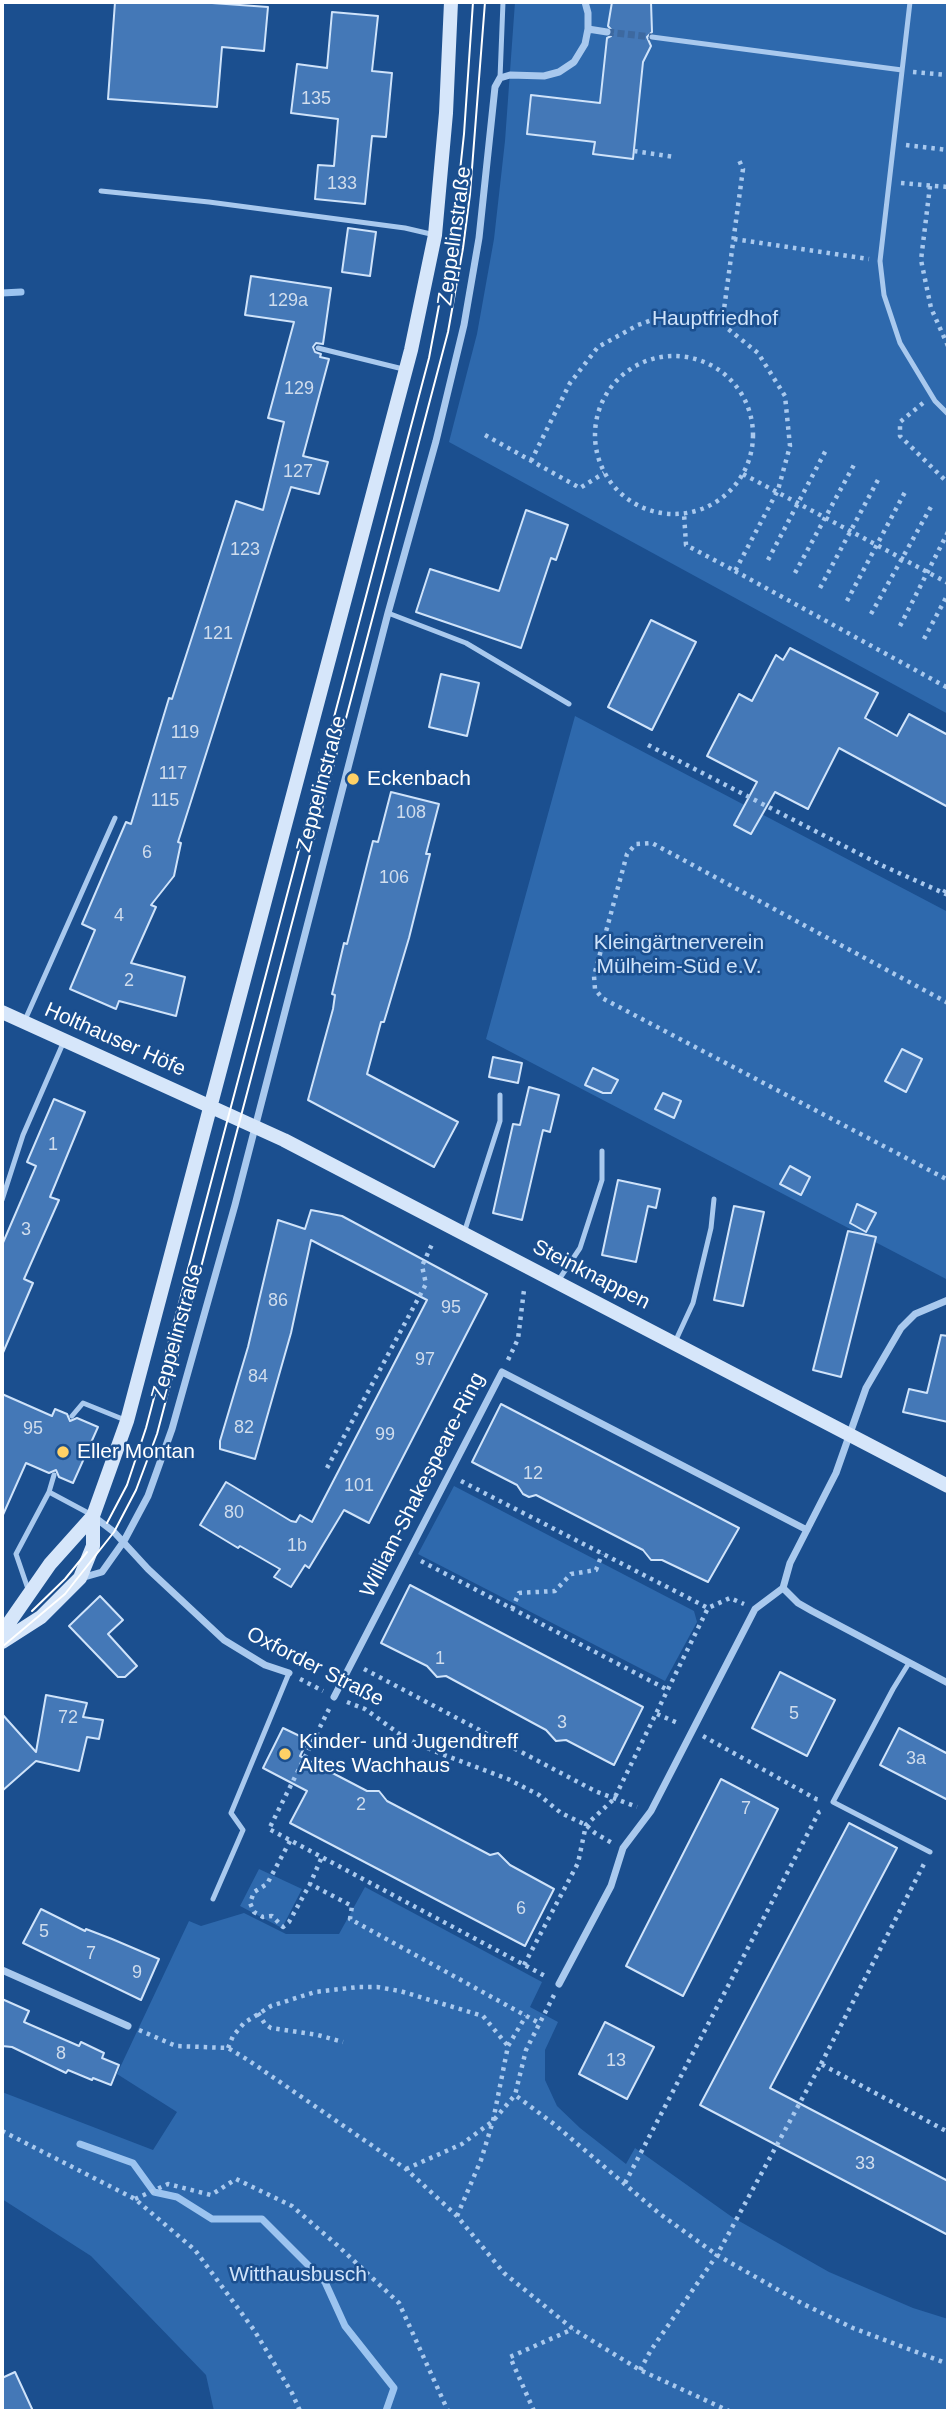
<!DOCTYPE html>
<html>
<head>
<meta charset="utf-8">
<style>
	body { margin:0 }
	#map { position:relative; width:950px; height:2413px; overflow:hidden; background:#1b4f8f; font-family:Arial,sans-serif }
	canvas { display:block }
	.frame { position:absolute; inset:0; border:4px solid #fff; pointer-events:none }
</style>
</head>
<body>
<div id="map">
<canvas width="950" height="2413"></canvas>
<div class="frame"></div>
</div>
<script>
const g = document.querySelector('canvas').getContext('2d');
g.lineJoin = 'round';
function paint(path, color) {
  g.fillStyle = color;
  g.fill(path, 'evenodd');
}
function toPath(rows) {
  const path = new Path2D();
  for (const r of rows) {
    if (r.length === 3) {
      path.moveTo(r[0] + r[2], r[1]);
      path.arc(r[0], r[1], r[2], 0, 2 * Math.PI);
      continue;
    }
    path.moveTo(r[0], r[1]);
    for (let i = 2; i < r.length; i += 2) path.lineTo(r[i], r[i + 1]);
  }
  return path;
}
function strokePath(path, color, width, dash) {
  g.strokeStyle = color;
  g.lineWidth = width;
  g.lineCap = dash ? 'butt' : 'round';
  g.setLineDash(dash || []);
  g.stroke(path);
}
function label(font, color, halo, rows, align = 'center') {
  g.font = font + ' Arial,sans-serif';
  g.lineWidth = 5;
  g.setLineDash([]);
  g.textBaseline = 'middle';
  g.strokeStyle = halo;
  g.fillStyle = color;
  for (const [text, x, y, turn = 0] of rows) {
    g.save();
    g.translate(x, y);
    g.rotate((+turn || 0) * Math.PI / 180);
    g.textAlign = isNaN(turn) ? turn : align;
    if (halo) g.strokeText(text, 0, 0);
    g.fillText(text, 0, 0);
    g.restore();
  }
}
const green = toPath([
	[515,2,948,2,948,714,449,442,477,334,494,239,505,141],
	[575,716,948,912,948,1280,486,1039],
	[454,1486,694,1611,697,1622,665,1681,418,1554],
	[259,1869,302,1889,282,1928,240,1906],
	[365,1887,542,1982,530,2007,558,2022,545,2050,545,2080,557,2106,580,2128,626,2164,635,2148,732,2217,829,2272,913,2308,948,2319,948,2411,214,2411,206,2375,91,2256,2,2199,2,2092,153,2150,177,2112,117,2074,189,1921,201,1926,244,1913,286,1934,339,1934]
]);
const stream = toPath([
	[2,293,21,292],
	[80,2144,133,2163,154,2192,177,2197,212,2219,262,2219,325,2282,345,2326,394,2388,386,2411]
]);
const building = toPath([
	[115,2,198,2,268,7,264,51,222,47,217,107,108,99,115,2],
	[612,2,651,2,652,32,647,37,651,46,643,62,633,159,593,154,595,142,527,134,531,95,600,103,607,38,611,36,613,32,608,26,612,2],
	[332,12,378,16,372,71,392,73,386,137,372,136,365,204,315,199,318,165,334,166,338,119,291,113,297,64,327,68,332,12],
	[348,228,376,232,370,276,342,272,348,228],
	[251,276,331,288,323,344,316,343,313,347,315,352,321,354,320,357,329,359,303,456,328,462,319,494,291,487,178,842,181,843,174,876,151,905,156,907,131,963,185,977,176,1016,119,1001,116,1009,70,989,95,930,82,924,126,822,131,824,169,698,172,699,236,501,263,510,284,422,268,418,294,322,245,315,251,276],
	[526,510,568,525,556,560,551,558,521,648,416,612,430,569,499,591,526,510],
	[651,620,696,642,652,730,608,707,651,620],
	[790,648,878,693,865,718,897,736,909,714,948,735,948,807,839,748,808,809,775,792,751,834,734,825,757,782,707,756,739,694,752,701,776,655,783,660,790,648],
	[441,674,479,683,467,736,429,727,441,674],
	[391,792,439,804,426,854,430,854,409,938,384,1022,381,1022,367,1074,458,1122,434,1167,308,1100,333,1009,335,995,332,994,344,943,347,944,373,841,378,842,391,792],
	[902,1049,922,1059,906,1092,885,1081,902,1049],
	[493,1057,522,1063,518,1083,489,1077,493,1057],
	[593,1068,618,1080,611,1093,603,1093,585,1085,593,1068],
	[529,1087,559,1095,550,1132,543,1130,522,1220,493,1213,513,1124,520,1125,529,1087],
	[663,1093,681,1101,674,1118,655,1109,663,1093],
	[54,1099,85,1112,50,1197,59,1200,24,1279,33,1283,2,1355,2,1245,36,1166,27,1162,54,1099],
	[790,1166,810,1177,801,1195,780,1184,790,1166],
	[618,1180,660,1189,656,1208,648,1206,636,1262,602,1255,618,1180],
	[857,1204,876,1213,866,1232,850,1223,857,1204],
	[734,1206,764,1212,743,1306,714,1300,734,1206],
	[311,1210,342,1216,487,1294,369,1523,344,1510,309,1568,305,1565,291,1587,274,1577,280,1569,240,1546,238,1548,200,1525,226,1482,291,1521,296,1522,300,1515,312,1522,427,1300,311,1240,291,1333,255,1459,220,1449,220,1441,248,1347,278,1220,305,1229,311,1210],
	[848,1231,876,1237,841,1377,813,1370,848,1231],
	[941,1335,948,1336,948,1422,903,1412,909,1389,927,1393,941,1335],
	[2,1394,52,1416,55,1409,67,1414,70,1421,77,1418,98,1427,73,1483,59,1477,56,1470,49,1473,26,1463,2,1517,2,1394],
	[501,1404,739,1528,708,1582,662,1560,651,1560,643,1550,536,1495,529,1497,523,1494,517,1485,472,1462,501,1404],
	[410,1585,643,1707,614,1765,566,1740,556,1741,546,1730,446,1676,437,1677,427,1666,381,1643,410,1585],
	[100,1596,123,1620,108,1634,137,1666,125,1677,118,1677,69,1626,100,1596],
	[780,1672,835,1700,807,1756,752,1728,780,1672],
	[46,1695,87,1703,83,1717,103,1720,99,1739,87,1737,79,1771,36,1761,2,1791,2,1714,36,1752,46,1695],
	[283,1728,308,1740,300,1756,367,1791,379,1791,387,1801,490,1855,498,1853,510,1865,554,1889,525,1946,290,1823,307,1791,263,1768,283,1728],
	[899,1728,948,1754,948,1800,880,1765,899,1728],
	[721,1779,778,1809,683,1996,626,1966,721,1779],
	[849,1823,897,1848,770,2088,948,2181,948,2235,700,2105,849,1823],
	[41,1909,85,1931,86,1929,112,1939,159,1959,141,2000,23,1943,41,1909],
	[2,1999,29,2011,24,2022,79,2046,81,2042,104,2053,102,2058,119,2065,111,2085,93,2078,92,2080,68,2070,66,2073,12,2047,2,2046,2,1999],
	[605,2022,654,2047,627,2099,579,2074,605,2022],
	[15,2372,33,2411,2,2411,2,2378,15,2372]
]);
const streetTunnel = toPath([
	[607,32,652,37]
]);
const path = toPath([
	[913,72,948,75],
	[906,145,948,150],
	[634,151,675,157],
	[901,183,948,187],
	[930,186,921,260,931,308,948,346],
	[734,239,869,259],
	[722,324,743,169,738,158],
	[674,435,79],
	[923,403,900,422,900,436,948,483],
	[485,435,580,488,604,473],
	[531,461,570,383,598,347,638,325,655,319,722,324,758,353,785,396,790,446,778,490,735,571,686,545,684,513],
	[743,474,948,583],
	[768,560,826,450],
	[735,571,948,688],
	[795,573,855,463],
	[820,588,879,478],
	[847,601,905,492],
	[871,614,932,505],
	[900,626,948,532],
	[924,639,948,594],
	[648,745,881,865,948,895],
	[944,893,948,886],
	[948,1003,652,843,636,844,627,854,594,976,595,989,602,998,948,1180],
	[508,1360,518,1339,524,1290],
	[327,1468,426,1284,422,1266,433,1242],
	[461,1481,708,1608,730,1598,744,1604],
	[421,1561,668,1690],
	[512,1609,519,1593,555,1591,571,1574,596,1570,602,1554],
	[364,1669,595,1791,637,1807],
	[300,1679,323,1691],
	[347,1702,365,1709,405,1738,434,1751,508,1779,539,1795,561,1813,586,1825,595,1833,612,1843],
	[329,1709,269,1829,547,1977],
	[657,1714,680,1724],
	[703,1736,816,1799,821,1800],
	[290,1841,267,1884,254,1892,250,1903,254,1912,263,1917,272,1916,283,1927,289,1922,310,1884],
	[321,1859,310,1884,352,1906,350,1919,539,2023],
	[524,1965,578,1863,586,1825,614,1799,708,1608],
	[554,1995,526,2050,515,2095,554,2124,660,2214,717,2255,803,2304,853,2328,948,2364],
	[258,2013,265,2024,271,2028,318,2035,343,2042],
	[139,2030,176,2046,228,2048,248,2060,406,2169,457,2216,504,2273,573,2329,640,2370,729,2411],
	[228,2048,233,2036,244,2023,271,2006,315,1992,358,1987,377,1987,400,1991,483,2016,508,2046],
	[821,2064,925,1862],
	[2,2131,135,2199,195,2250,254,2330,292,2393,300,2411],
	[406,2169,462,2144,493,2121,515,2095],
	[625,2183,819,1812,823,1810],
	[135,2199,168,2184,211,2195,236,2179,292,2206,337,2245,399,2303,448,2411],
	[457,2216,481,2160,493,2121,508,2046,526,2016],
	[640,2370,651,2350,717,2255,821,2064,948,2132],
	[534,2411,510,2357,573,2329]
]);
const lane = toPath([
	[910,2,880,261,884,295,900,343,935,401,948,414],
	[652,37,902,70],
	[500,78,503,2],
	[101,191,209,202,405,228,435,235],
	[318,348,403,369],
	[388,613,466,643,569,704],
	[25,1020,115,818],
	[2,1200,23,1135,64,1041],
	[464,1233,500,1121,500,1095],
	[558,1281,580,1248,602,1180,602,1151],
	[675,1342,693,1303,711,1228,714,1199],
	[72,1416,83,1403,125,1420],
	[54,1475,49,1492,92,1515],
	[28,1589,16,1554,49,1492],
	[909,1663,893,1689,833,1802,930,1852],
	[213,1899,243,1830,231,1813,289,1673]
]);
const street = toPath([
	[588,29,607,32],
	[93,1516,114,1532,148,1569,224,1640,265,1665,289,1673],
	[81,1578,102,1572,124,1541,148,1496,172,1429,235,1205,388,613,436,441,464,325,479,238,495,87,500,78,510,75,544,76,559,72,574,62,585,44,588,29,588,13,585,2],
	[783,1588,798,1603,812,1611,948,1683],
	[334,1697,502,1372,807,1530],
	[2,1970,128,2026],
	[559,1984,611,1886,623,1848,651,1811,755,1609,783,1588,790,1563,836,1473,866,1388,901,1328,915,1314,948,1300]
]);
const secondary = toPath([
	[2,1012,284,1140,948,1486],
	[2,1633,50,1564,93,1516],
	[2,1642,41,1617,80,1578,93,1546,93,1516,127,1421,411,350,435,235,446,113,451,2]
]);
const tram = toPath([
	[107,1523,127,1485,146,1428,429,358,454,226,464,134,473,2],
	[32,1611,65,1579,87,1552],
	[2,1647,65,1594,114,1532,136,1490,157,1434,448,332,463,248,470,194,485,2]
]);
const markers = [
	[353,779,7,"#ffd166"],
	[63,1452,7,"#ffd166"],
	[285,1754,7,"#ffd166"]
];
const numberNames = [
	["135",316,99],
	["133",342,184],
	["129a",288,301],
	["129",299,389],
	["127",298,472],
	["123",245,550],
	["121",218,634],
	["119",185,733],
	["117",173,774],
	["115",165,801],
	["108",411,813],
	["6",147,853],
	["106",394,878],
	["4",119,916],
	["2",129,981],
	["1",53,1145],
	["3",26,1230],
	["86",278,1301],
	["95",451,1308],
	["97",425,1360],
	["84",258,1377],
	["82",244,1428],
	["95",33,1429],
	["99",385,1435],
	["12",533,1474],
	["101",359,1486],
	["80",234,1513],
	["1b",297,1546],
	["1",440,1659],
	["5",794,1714],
	["72",68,1718],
	["3",562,1723],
	["3a",916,1759],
	["2",361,1805],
	["7",746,1809],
	["6",521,1909],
	["5",44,1932],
	["7",91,1954],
	["9",137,1973],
	["8",61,2054],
	["13",616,2061],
	["33",865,2164]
];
const streetNames = [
	["Zeppelinstraße",455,236,-82],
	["Zeppelinstraße",322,784,-75],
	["Holthauser Höfe",115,1040,24],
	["Steinknappen",591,1275,27],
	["Zeppelinstraße",178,1332,-74],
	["William-Shakespeare-Ring",423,1485,-63],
	["Oxforder Straße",315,1667,27]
];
const parkNames = [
	["Hauptfriedhof",715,319],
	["Kleingärtnerverein",679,943],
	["Mülheim-Süd e.V.",679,967],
	["Witthausbusch",298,2275]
];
const poiNames = [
	["Eckenbach",367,779],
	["Eller Montan",77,1452],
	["Kinder- und Jugendtreff",299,1742],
	["Altes Wachhaus",299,1766]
];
paint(green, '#2e69ad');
strokePath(stream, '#9cc4f0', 7);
paint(building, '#4478b7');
strokePath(building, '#cfe3fa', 2);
strokePath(streetTunnel, '#3d69a0', 7, [7, 3.5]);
strokePath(path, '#a9c9ee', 4.5, [3.5, 5]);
strokePath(lane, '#a9c9ee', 5);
strokePath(street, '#a9c9ee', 7);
strokePath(secondary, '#d6e6fa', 14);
strokePath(tram, '#fff', 2);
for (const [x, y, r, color] of markers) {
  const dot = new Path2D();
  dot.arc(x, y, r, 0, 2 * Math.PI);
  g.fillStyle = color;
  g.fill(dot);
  strokePath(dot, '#1b4f8f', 2.5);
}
label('18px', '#d0dded', null, numberNames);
label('21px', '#fff', '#1b4f8f', streetNames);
label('21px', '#cfe3fa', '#1b4f8f', parkNames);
label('21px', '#fff', '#1b4f8f', poiNames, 'left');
</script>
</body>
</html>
